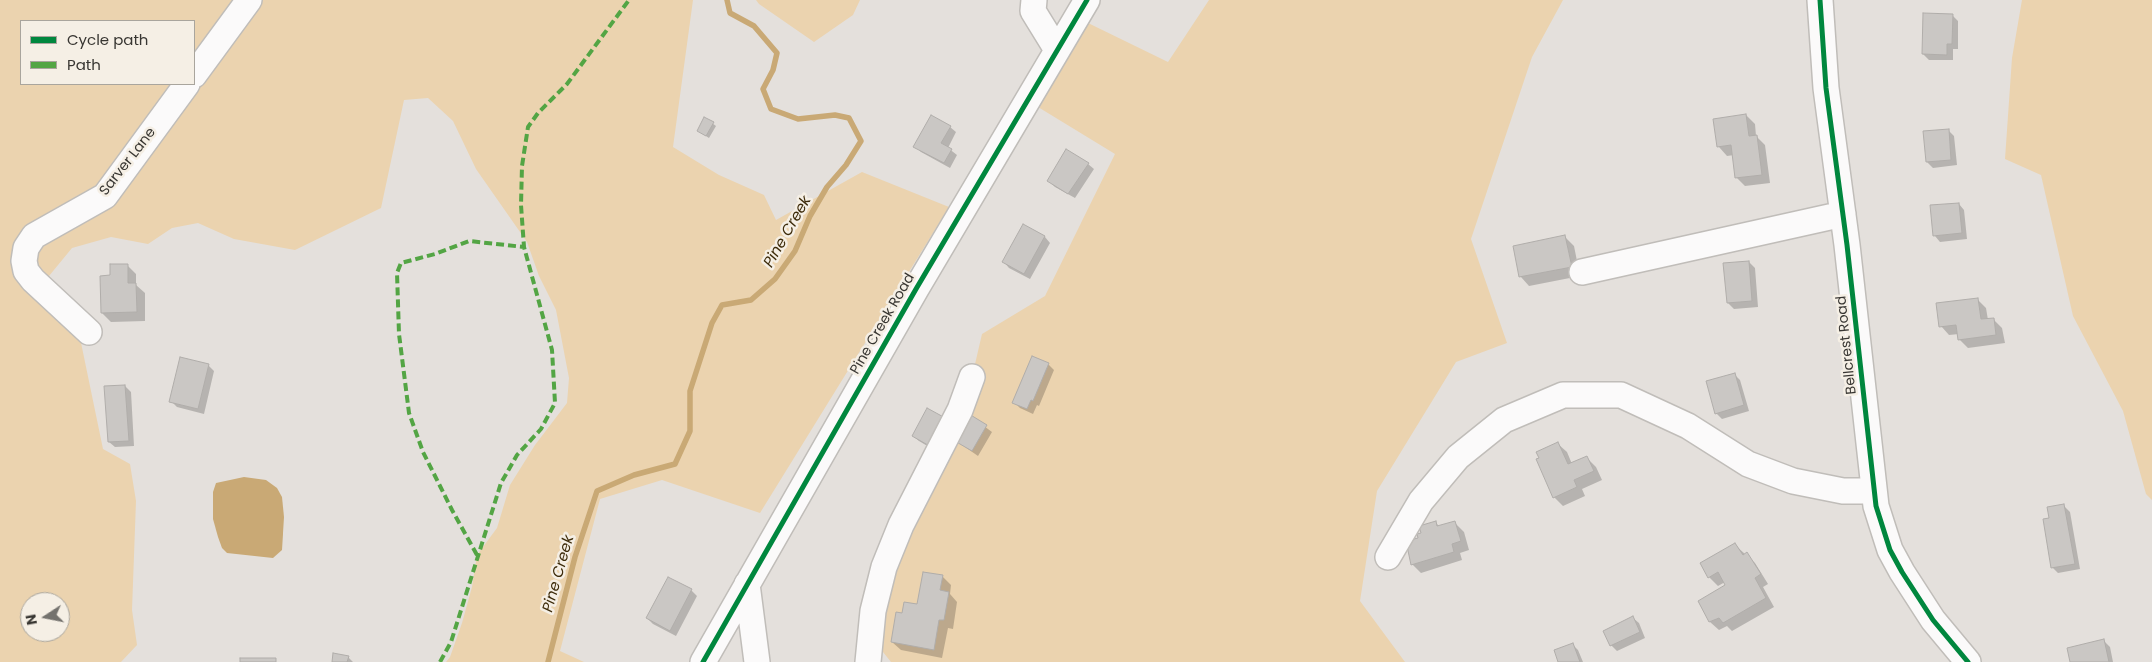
<!DOCTYPE html>
<html>
<head>
<meta charset="utf-8">
<style>
	body { margin:0 }
	#map { position:relative; width:2152px; height:662px; overflow:hidden; background:#e4e0dc; font-family:Poppins,sans-serif }
	canvas { display:block }
	.legend { position:absolute; left:20px; top:20px; width:175px; height:65px; box-sizing:border-box; background:#f5efe5; border:1px solid #a9a59d; margin:0; padding:6px 9px; list-style:none; font-size:15px; color:#383632 }
	.legend li { display:flex; align-items:center; gap:10px; height:25px }
	.legend b { width:25px; border:1px solid #a9a59d }
	.north { position:absolute; left:20px; top:592px; width:50px; height:50px; box-sizing:border-box; background:#f5efe5; border:1px solid #a9a59d; border-radius:50%; rotate:259deg; font-size:14px; font-weight:700; line-height:20px; text-align:center; color:#383632 }
	.north::after { content:''; display:block; margin:auto; width:18px; height:22px; background:#74726e; clip-path:polygon(50% 0,100% 100%,50% 72%,0 100%) }
</style>
</head>
<body>
<div id="map">
<canvas width="2152" height="662"></canvas>
<ul class="legend">
<li><b style="height:6px;background:#00873e"></b>Cycle path</li>
<li><b style="height:6px;background:#53a544"></b>Path</li>
</ul>
<div class="north">N</div>
</div>
<script>
const g = document.querySelector('canvas').getContext('2d');
g.lineJoin = 'round';
function paint(path, color) {
  g.fillStyle = color;
  g.fill(path, 'evenodd');
}
function toPath(rows) {
  const path = new Path2D();
  for (const r of rows) {
    path.moveTo(r[0], r[1]);
    for (let i = 2; i < r.length; i += 2) path.lineTo(r[i], r[i + 1]);
  }
  return path;
}
function strokePath(path, color, width, dash) {
  g.strokeStyle = color;
  g.lineWidth = width;
  g.lineCap = dash ? 'butt' : 'round';
  g.setLineDash(dash || []);
  g.stroke(path);
}
function label(font, color, halo, rows, align = 'center') {
  g.font = font + ' Poppins,sans-serif';
  g.lineWidth = 5;
  g.setLineDash([]);
  g.textBaseline = 'middle';
  g.strokeStyle = halo;
  g.fillStyle = color;
  for (const [text, x, y, turn = 0] of rows) {
    g.save();
    g.translate(x, y);
    g.rotate((+turn || 0) * Math.PI / 180);
    g.textAlign = isNaN(turn) ? turn : align;
    if (halo) g.strokeText(text, 0, 0);
    g.fillText(text, 0, 0);
    g.restore();
  }
}
const green = toPath([
	[0,0,693,0,673,147,719,175,764,195,776,220,862,172,949,207,760,513,662,480,600,499,560,651,584,662,446,662,450,657,462,623,472,587,477,555,497,528,510,485,535,445,567,403,569,378,556,310,539,276,527,242,476,169,453,121,428,98,404,100,381,208,295,250,234,239,198,223,172,228,148,244,111,237,72,248,49,276,54,305,79,333,103,449,130,464,136,501,132,610,137,645,121,662,0,662],
	[21,21,194,21,194,84,21,84],
	[30,602,60,602,60,632,30,632],
	[756,0,860,0,853,15,814,42,759,4],
	[1209,0,1563,0,1532,57,1471,239,1507,343,1456,362,1377,491,1360,601,1405,662,891,662,871,637,873,611,972,377,982,334,1045,296,1115,154,1038,107,1088,23,1168,62],
	[2022,0,2152,0,2152,500,2146,494,2123,411,2073,316,2041,175,2005,159,2012,58]
]);
const water = toPath([
	[244,477,266,480,277,488,282,497,284,517,282,550,273,558,227,553,222,548,218,537,213,519,213,492,216,483]
]);
const shadow = toPath([
	[1952,15,1958,21,1958,49,1953,49,1953,60,1929,60,1923,54],
	[1746,115,1755,124,1756,136,1765,145,1770,183,1745,186,1736,177,1734,155,1727,156,1719,147,1714,120],
	[705,118,716,126,709,138,701,133],
	[950,127,956,132,948,148,957,155,950,168,921,152,915,146],
	[1948,130,1954,136,1957,165,1933,168,1927,162],
	[1088,164,1094,169,1075,198,1055,187,1049,181],
	[1959,204,1964,210,1967,239,1940,242,1935,236],
	[1024,226,1045,237,1050,243,1030,279,1009,268,1004,262],
	[1565,237,1574,246,1580,276,1529,286,1521,277,1514,247],
	[1749,262,1755,268,1758,307,1734,309,1728,303],
	[127,265,136,274,136,285,145,293,145,321,111,322,102,313,112,277],
	[1977,299,1986,308,1988,320,1993,319,2002,328,2005,343,1968,348,1959,339,1959,334,1949,335,1941,326],
	[1033,358,1049,365,1054,370,1039,406,1037,405,1033,414,1020,408,1014,402],
	[208,365,214,371,204,414,177,407,171,401],
	[1734,374,1740,380,1749,411,1722,419,1716,413],
	[125,386,131,392,134,446,115,447,109,442],
	[928,410,939,453,919,441,913,436],
	[969,415,992,432,978,456,955,440],
	[1558,444,1567,452,1572,464,1587,458,1596,467,1602,480,1582,489,1585,496,1563,506,1554,497],
	[2064,506,2070,512,2080,569,2058,573,2052,567,2051,519],
	[1435,522,1440,527,1455,523,1464,532,1469,550,1460,553,1462,560,1421,573,1412,564,1422,534],
	[1735,545,1755,563,1768,584,1763,587,1774,607,1732,631,1727,626,1719,630,1710,622,1727,585,1725,582,1718,586,1709,577],
	[942,576,951,585,950,594,957,602,953,629,948,628,942,658,901,650,892,642,903,615,918,606],
	[691,590,697,596,676,636,653,624,647,618],
	[1633,618,1639,623,1645,638,1617,651,1611,645,1604,631],
	[2104,641,2110,647,2113,662,2072,662],
	[1572,644,1578,650,1583,662,1560,662],
	[348,657,353,662,333,662]
]);
const stream = toPath([
	[548,662,575,557,597,491,634,475,675,464,690,431,690,391,712,323,722,305,751,300,775,279,795,251,810,216,827,187,846,165,861,141,849,118,835,115,798,119,771,109,763,89,773,70,777,53,754,26,730,13,727,0]
]);
const building = toPath([
	[1923,13,1953,14,1952,44,1947,44,1947,55,1922,54,1923,13],
	[1746,114,1749,136,1757,135,1762,175,1735,178,1731,145,1717,147,1713,119,1746,114],
	[931,115,951,126,941,143,952,149,944,163,913,147,931,115],
	[704,117,714,122,706,136,697,131,704,117],
	[1949,129,1951,160,1926,162,1923,131,1949,129],
	[1066,149,1089,163,1068,194,1047,181,1066,149],
	[1959,203,1962,233,1933,236,1930,205,1959,203],
	[1023,224,1045,236,1024,274,1002,262,1023,224],
	[1565,235,1572,267,1519,277,1513,246,1565,235],
	[1749,261,1752,301,1727,303,1723,263,1749,261],
	[110,264,128,264,128,283,136,283,137,312,101,313,100,276,110,275,110,264],
	[1978,298,1981,319,1994,318,1996,335,1958,340,1956,325,1939,327,1936,303,1978,298],
	[1032,356,1049,363,1033,401,1031,400,1027,409,1012,403,1032,356],
	[180,357,209,364,198,409,169,402,180,357],
	[1735,373,1744,405,1715,414,1706,381,1735,373],
	[125,385,129,441,108,442,104,386,125,385],
	[927,408,949,420,933,448,912,436,927,408],
	[969,414,987,425,972,451,953,440,969,414],
	[1558,442,1568,464,1587,456,1594,471,1574,480,1577,487,1553,498,1536,459,1539,458,1536,452,1558,442],
	[2064,504,2075,564,2051,568,2043,519,2049,518,2047,507,2064,504],
	[1436,521,1437,526,1455,521,1461,541,1452,544,1454,552,1411,565,1406,541,1418,538,1417,534,1421,533,1419,526,1436,521],
	[1735,543,1743,555,1747,552,1761,574,1755,578,1766,598,1723,623,1719,618,1709,622,1698,601,1725,585,1718,572,1708,578,1700,563,1735,543],
	[923,572,943,575,940,590,949,592,944,620,939,620,934,650,891,642,896,612,902,613,904,602,917,604,923,572],
	[668,577,692,589,670,631,646,618,668,577],
	[1633,616,1640,632,1610,646,1603,631,1633,616],
	[2104,639,2109,662,2070,662,2067,648,2104,639],
	[1573,643,1580,662,1558,662,1554,650,1573,643],
	[333,653,349,656,347,662,332,662,333,653],
	[240,658,276,658,276,662,240,662,240,658]
]);
const minor = toPath([
	[1034,0,1033,11,1057,50],
	[1820,0,1826,88,1847,245,1876,506,1890,550,1902,572,1933,620,1968,662],
	[194,75,249,0],
	[1582,272,1843,214],
	[89,332,33,280,26,271,24,261,26,248,34,236,105,196,187,84],
	[1388,557,1421,501,1458,457,1504,420,1563,395,1621,395,1688,426,1748,464,1793,481,1843,491,1874,491],
	[747,584,757,662],
	[703,662,916,289,1087,0],
	[868,662,873,611,884,567,901,525,960,410,972,377]
]);
const quiet = toPath([
	[477,555,452,510,423,452,409,413,399,334,397,273,401,263,435,254,469,241,524,247],
	[440,662,451,642,501,483,517,455,541,429,555,403,552,350,524,247,521,205,522,166,528,127,538,113,567,84,629,0]
]);
const cycleway = toPath([
	[1820,0,1826,88,1847,245,1876,506,1890,550,1902,572,1933,620,1968,662],
	[703,662,916,289,1087,0]
]);
const streetNames = [
	["Sarver Lane",128,162,-52],
	["Pine Creek Road",883,324,-60],
	["Bellcrest Road",1847,345,-96]
];
const waterNames = [
	["Pine Creek",788,232,-60],
	["Pine Creek",559,574,-74]
];
paint(green, '#ebd3af');
paint(water, '#c9a975');
paint(shadow, '#0003');
strokePath(stream, '#c9a975', 5.5);
paint(building, '#cac7c4');
strokePath(building, '#b0adaa', 1);
strokePath(minor, '#c0bdb9', 28);
strokePath(minor, '#fbfafa', 25);
strokePath(quiet, '#53a544', 4, [8, 4]);
strokePath(cycleway, '#00873e', 5);
label('14px', '#383632', '#f5efe5', streetNames);
label('italic 15px', '#3e2c0b', '#f5efe5', waterNames);
</script>
</body>
</html>
